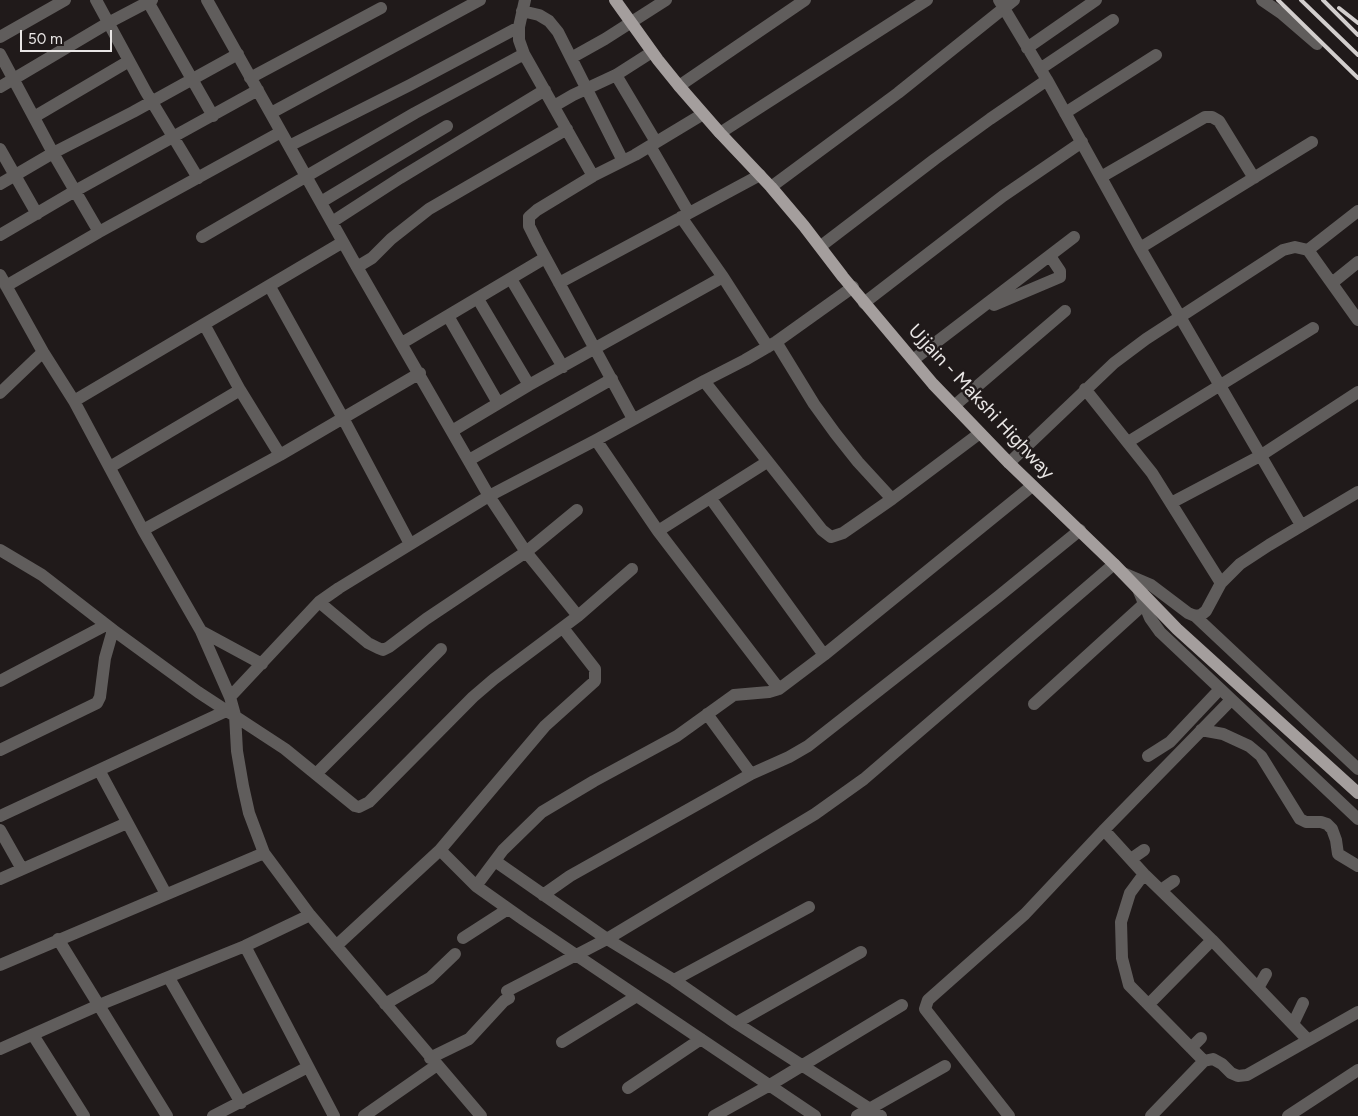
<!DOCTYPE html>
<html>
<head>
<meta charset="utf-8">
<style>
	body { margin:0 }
	#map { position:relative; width:1358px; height:1116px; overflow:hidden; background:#201a1a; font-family:Figtree,sans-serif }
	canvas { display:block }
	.scale { position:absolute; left:20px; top:30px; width:92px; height:22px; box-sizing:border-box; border:2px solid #e9e6e5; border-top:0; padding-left:6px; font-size:15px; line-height:18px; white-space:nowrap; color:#e9e6e5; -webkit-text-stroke:4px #201a1a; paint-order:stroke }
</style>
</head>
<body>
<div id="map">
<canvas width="1358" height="1116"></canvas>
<div class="scale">50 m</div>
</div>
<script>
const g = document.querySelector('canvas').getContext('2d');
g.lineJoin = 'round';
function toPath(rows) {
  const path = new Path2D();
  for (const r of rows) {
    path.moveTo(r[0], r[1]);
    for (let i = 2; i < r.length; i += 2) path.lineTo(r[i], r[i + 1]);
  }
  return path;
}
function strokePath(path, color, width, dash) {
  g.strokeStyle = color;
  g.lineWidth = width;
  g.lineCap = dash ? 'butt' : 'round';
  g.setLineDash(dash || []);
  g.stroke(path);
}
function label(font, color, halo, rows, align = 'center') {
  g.font = font + ' Figtree,sans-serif';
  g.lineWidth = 5;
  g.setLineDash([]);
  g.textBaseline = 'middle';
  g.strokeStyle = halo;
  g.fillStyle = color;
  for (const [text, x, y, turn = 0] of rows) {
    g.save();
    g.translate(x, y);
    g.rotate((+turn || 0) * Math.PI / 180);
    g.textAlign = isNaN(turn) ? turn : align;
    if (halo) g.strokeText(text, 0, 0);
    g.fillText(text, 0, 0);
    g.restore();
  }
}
const minor = toPath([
	[96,0,146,92,198,178],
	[147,0,213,116],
	[207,0,357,267,489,496,526,552,578,616],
	[525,0,519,27,519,40,524,54,593,176],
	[999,0,1047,80,1140,248,1301,525],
	[1262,0,1281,13,1317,44],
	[522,11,539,15,549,21,558,32,623,161],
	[0,37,65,0],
	[1027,48,1096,0],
	[0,54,53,153,99,232],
	[571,58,605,39,666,0],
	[1040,69,1113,20],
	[616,75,656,142],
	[250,78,381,8],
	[679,86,805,0],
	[0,87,108,23,152,0],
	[554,106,573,95,616,75,652,52],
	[271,113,480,0],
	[1065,113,1156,55],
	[34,117,129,61],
	[720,133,927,0],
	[289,146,410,85,519,27],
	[650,146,689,213],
	[0,149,37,214],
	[1101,177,1205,117,1212,117,1219,121,1254,178],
	[0,184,53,153,133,112,238,54],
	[771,187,898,93,1014,0],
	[321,202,447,126],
	[681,217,723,277,768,347],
	[332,222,400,178,545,90],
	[0,235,75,191,258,90],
	[202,237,415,113,524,54],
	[821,246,935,159,990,119,1047,80],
	[1140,248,1312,142],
	[1308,250,1358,211],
	[357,267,372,258,391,239,429,209,567,129],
	[0,275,43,352,74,401,143,530,201,631,230,697,235,715,237,751,243,786,249,813,264,853,310,915,481,1116],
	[511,279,563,367],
	[559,283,760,175],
	[1332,283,1358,262],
	[6,286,99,232,281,132],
	[270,287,343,418,410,544],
	[478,299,529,385],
	[864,303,1003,196,1082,142],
	[994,305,1060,277,1060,271,1050,256],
	[448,316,498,403],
	[204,324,240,390,280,455],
	[776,342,814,404,835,433,858,462,892,499],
	[402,343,545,258],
	[913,360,1074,237],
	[704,381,822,530,831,537,843,533,892,499,980,433],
	[1085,389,1152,473,1221,583],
	[0,393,43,352],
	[74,401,343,242],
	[954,406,1065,311],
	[633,419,538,244,529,226,529,217,537,210,593,176,635,155,703,114],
	[452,431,529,385,723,277],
	[596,440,658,531,779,689],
	[1128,442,1313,328],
	[469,460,612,379],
	[1009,463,1114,363,1146,339,1283,250,1295,247,1308,250,1358,320],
	[110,467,240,390],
	[711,499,824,655],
	[1171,503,1260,456,1358,392],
	[143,530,280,455,420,373],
	[658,531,767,462],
	[0,550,42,575,113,630,198,692,285,749,355,806,359,807,369,802,473,697,494,679,578,616,632,569],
	[1123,573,1151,585,1188,613,1195,616,1201,615,1206,611,1221,583,1240,564,1269,545,1358,492],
	[1138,589,1150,618,1160,632,1358,819],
	[319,602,368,643,378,648,383,650,389,647,426,619,526,552,577,510],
	[1195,616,1358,769],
	[201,631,262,664],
	[0,681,106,625],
	[230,697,319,602,339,588,489,496,596,440,704,381,745,360,776,342,853,287],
	[1034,704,1144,604],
	[707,714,751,774],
	[1201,730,1223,734,1249,746,1261,756,1300,819,1306,822,1321,822,1327,824,1332,829,1336,840,1338,854,1358,866],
	[0,750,97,703,100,697,105,658,113,630],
	[1148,756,1170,742,1220,689],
	[99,770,166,894],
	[317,773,441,649],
	[0,816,226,711],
	[0,830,22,869],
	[1104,830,1144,874,1212,940,1308,1040],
	[440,850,476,886,524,920,815,1116],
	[1131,859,1144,850],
	[495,861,607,939,674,980,736,1023,881,1116],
	[1144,874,1130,893,1121,922,1122,958,1129,985,1204,1061],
	[0,879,127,823],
	[476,886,503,850,542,812,594,781,677,736,734,695,769,692,779,689,824,655,1032,486],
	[1161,890,1174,881],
	[543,895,570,876,723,790,751,774,789,757,808,746,999,596,1080,530],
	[463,938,508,909],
	[58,939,167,1116],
	[245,946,334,1116],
	[336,946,440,850,545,726,595,681,595,669,563,628],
	[0,965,264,853],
	[169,978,241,1103],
	[674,980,809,907],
	[1258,988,1266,974],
	[507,991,607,939,815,814,864,779,1114,564],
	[385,1004,430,978,455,954],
	[1149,1004,1212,940],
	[736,1023,861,952],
	[1293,1024,1303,1003],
	[33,1035,84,1116],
	[562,1042,637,996],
	[1191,1048,1201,1038],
	[0,1049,99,1005,245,946,310,915],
	[430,1058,469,1039,504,1001,509,998],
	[628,1088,701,1039],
	[213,1116,308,1067],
	[364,1116,437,1065],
	[714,1116,770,1085,902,1005],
	[857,1116,945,1066],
	[1009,1116,925,1009,928,1000,1025,914,1104,830,1231,700],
	[1151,1116,1204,1061,1213,1059,1222,1064,1231,1073,1238,1076,1247,1075,1358,1012],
	[1288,1116,1358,1070]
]);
const major = toPath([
	[615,0,658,60,679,86,720,133,771,187,804,226,843,277,933,384,1009,463,1114,564,1177,629,1358,793]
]);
const rail = toPath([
	[1278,0,1358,78],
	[1301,0,1358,55],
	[1323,0,1358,35],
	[1339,8,1358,23]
]);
const streetNames = [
	["Ujjain - Makshi Highway",981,402,47]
];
strokePath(minor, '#605d5c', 12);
strokePath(major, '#a49e9d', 12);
strokePath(rail, '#d2cecd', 4);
label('19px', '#e9e6e5', '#201a1a', streetNames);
</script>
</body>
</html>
